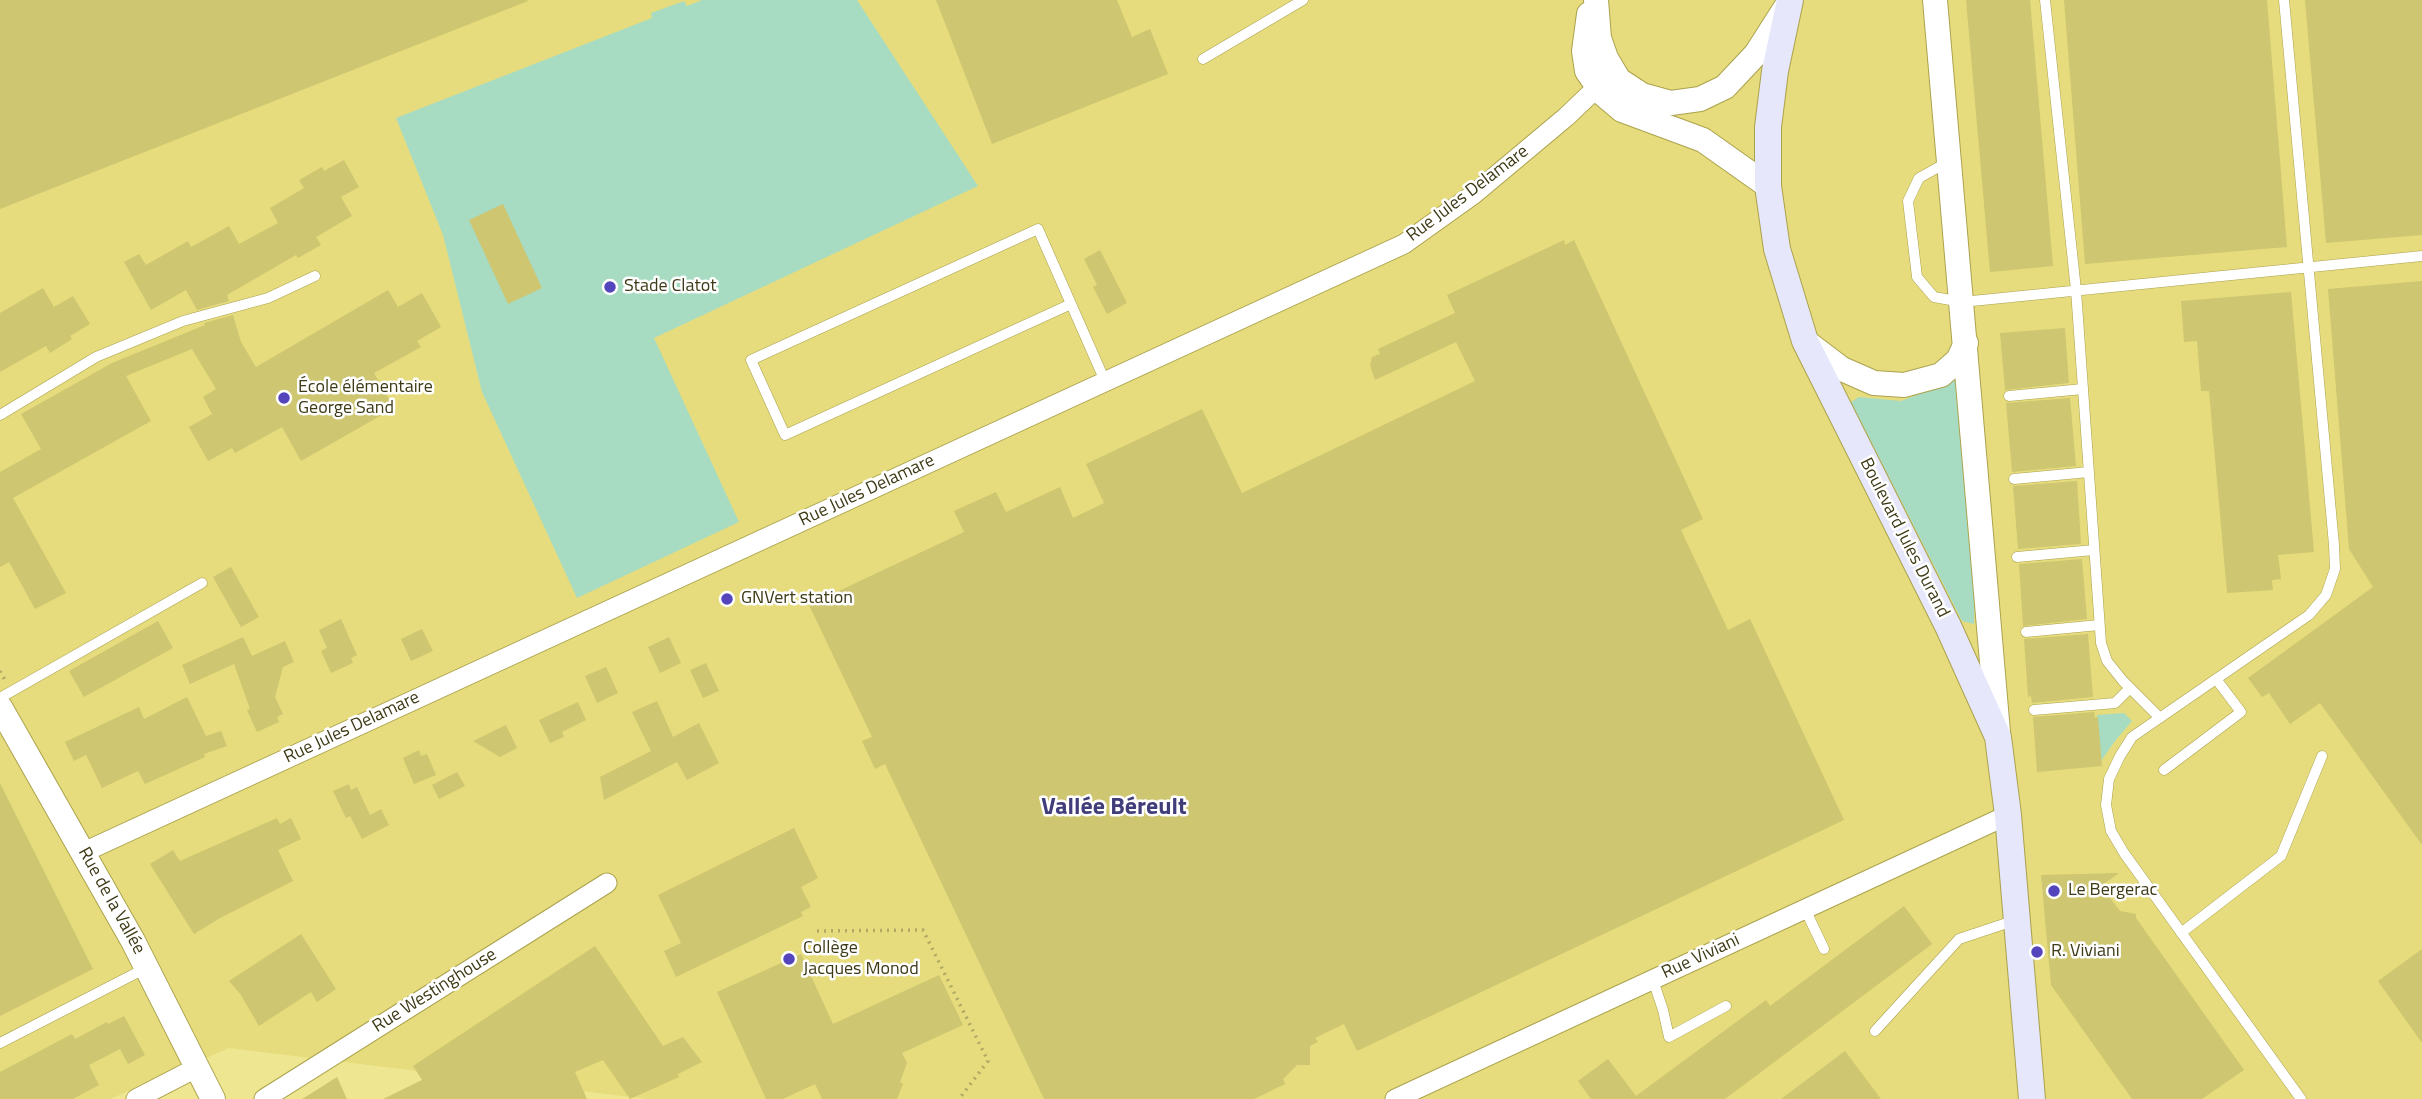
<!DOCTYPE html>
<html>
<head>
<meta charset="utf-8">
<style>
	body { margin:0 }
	canvas { display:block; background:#eee690 }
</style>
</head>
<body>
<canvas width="2422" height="1099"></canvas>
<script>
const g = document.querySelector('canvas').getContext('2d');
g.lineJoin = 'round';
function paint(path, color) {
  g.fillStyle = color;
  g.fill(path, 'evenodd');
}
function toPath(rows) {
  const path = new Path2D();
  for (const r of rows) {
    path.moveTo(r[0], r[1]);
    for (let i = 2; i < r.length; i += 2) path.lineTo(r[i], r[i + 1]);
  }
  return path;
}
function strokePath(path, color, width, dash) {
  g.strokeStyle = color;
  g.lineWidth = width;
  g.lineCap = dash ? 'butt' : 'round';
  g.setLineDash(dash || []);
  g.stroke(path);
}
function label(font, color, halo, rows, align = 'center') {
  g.font = font + ' "Titillium Web",sans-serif';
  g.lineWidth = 5;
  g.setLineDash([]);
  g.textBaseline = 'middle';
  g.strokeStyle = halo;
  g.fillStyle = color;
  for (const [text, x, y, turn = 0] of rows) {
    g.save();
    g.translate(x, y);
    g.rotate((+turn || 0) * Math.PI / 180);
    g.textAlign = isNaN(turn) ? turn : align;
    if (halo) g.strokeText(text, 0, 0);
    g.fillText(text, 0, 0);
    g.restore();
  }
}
const built = toPath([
	[0,0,2422,0,2422,1099,647,1099,229,1048,110,1099,0,1099]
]);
const green = toPath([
	[702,0,857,0,978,186,654,338,739,522,577,598,482,392,443,235,396,118,652,18,651,13,684,1,687,6],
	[1964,358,1977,527,1974,624,1962,621,1851,402,1859,397,1901,401,1948,383],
	[2124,713,2132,721,2115,741,2101,761,2097,715]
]);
const building = toPath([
	[0,0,527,0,528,1,0,209],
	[936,0,1117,0,1132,37,1150,29,1168,74,992,144],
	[1966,0,2030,0,2053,266,1990,272],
	[2064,0,2267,0,2287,247,2085,264],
	[2305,0,2422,0,2422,235,2326,243],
	[344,160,359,187,341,197,352,216,316,237,321,245,298,258,296,255,227,295,229,301,197,310,186,290,151,310,124,262,139,254,146,265,188,241,191,247,229,226,239,244,278,223,270,208,304,188,299,180,322,167,324,171],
	[503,204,542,288,508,304,469,220],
	[1564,240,1565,245,1574,240,1703,519,1681,530,1728,630,1750,619,1844,820,1357,1051,1344,1024,1315,1038,1318,1042,1310,1046,1310,1065,1297,1065,1283,1079,1285,1084,1254,1099,1044,1099,885,764,875,769,862,741,872,737,809,605,964,532,954,511,996,492,1006,512,1060,487,1073,518,1104,503,1086,464,1202,409,1242,493,1475,381,1456,342,1375,380,1370,365,1372,357,1380,354,1378,349,1455,313,1447,295],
	[1100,250,1127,303,1107,314,1093,287,1097,285,1084,259],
	[2422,281,2422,845,2320,703,2290,724,2269,693,2262,697,2248,678,2373,587,2349,549,2328,289],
	[43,288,54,307,73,296,90,324,70,336,72,339,50,353,46,346,0,372,0,313],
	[388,290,398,307,422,293,441,327,417,341,421,347,374,373,394,408,301,461,282,427,235,453,232,448,208,461,189,427,212,414,203,397,216,389,192,349,126,376,151,421,13,498,66,593,35,609,9,562,0,567,0,472,41,449,21,414,112,363,205,325,204,323,233,315,241,342,256,367],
	[2291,292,2314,552,2278,555,2281,579,2272,580,2273,590,2227,593,2209,391,2201,391,2197,341,2184,342,2181,301],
	[2065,328,2069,383,2005,390,2000,333],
	[2070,398,2076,466,2012,472,2006,403],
	[2077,481,2081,544,2018,549,2013,486],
	[2082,559,2087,619,2023,626,2019,564],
	[231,567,259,617,241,627,213,577],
	[341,619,357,655,351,658,353,663,331,673,321,651,327,648,319,630],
	[158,621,173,648,84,697,69,671],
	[422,629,433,651,411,661,401,639],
	[2088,634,2093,697,2032,703,2031,696,2028,697,2024,639],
	[243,637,252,656,285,641,294,662,283,667,275,697,283,714,277,717,279,722,257,732,247,710,250,709,234,664,190,684,182,665],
	[669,637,681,663,660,673,648,647],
	[706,663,719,691,703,698,690,670],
	[606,667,618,693,597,703,585,676],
	[187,697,206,736,221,731,227,746,204,754,205,757,145,784,138,771,102,788,86,755,74,761,65,742,139,707,144,719],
	[657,701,673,737,699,723,719,763,687,780,677,762,604,800,600,777,651,751,632,712],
	[578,702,586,720,562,732,564,737,550,743,539,720],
	[2094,712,2095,718,2098,717,2102,766,2037,772,2033,717],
	[506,725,517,748,500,757,473,741],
	[419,750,421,756,427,754,436,775,414,784,403,758],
	[457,772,465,786,439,799,432,785],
	[0,783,93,969,0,1016],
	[349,784,351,790,357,787,370,815,381,809,389,825,362,839,350,816,346,818,333,791],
	[277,818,280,824,291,818,301,839,278,850,293,881,220,918,194,934,150,864,173,850,180,861],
	[794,828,818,878,801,887,811,907,801,912,803,916,676,977,664,951,681,943,658,895],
	[2119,873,2101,886,2120,911,2136,914,2136,918,2244,1070,2202,1099,2132,1099,2051,985,2041,875],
	[1904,906,1932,944,1725,1099,1591,1099,1578,1081,1608,1059,1636,1096,1766,1000,1770,1006],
	[301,934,336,989,317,1002,311,992,259,1026,241,995,229,981],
	[595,946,663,1046,683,1037,702,1062,678,1074,679,1077,630,1099,603,1060,575,1072,587,1099,383,1099,422,1080,413,1066],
	[2422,949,2422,1043,2378,981],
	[801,954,833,1024,939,975,963,1025,902,1053,907,1063,900,1082,903,1084,897,1099,822,1099,815,1084,783,1099,766,1099,717,992],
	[124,1016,145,1055,128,1064,120,1049,89,1065,99,1085,73,1099,0,1099,0,1072,72,1034,75,1039,107,1022,108,1024],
	[1845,1051,1881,1099,1781,1099],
	[337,1077,347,1099,302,1099,323,1086]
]);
const path = toPath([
	[0,671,5,680],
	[817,931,923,930,988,1061,959,1099]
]);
const service = toPath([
	[2045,0,2076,290,2101,643,2107,661,2123,681,2160,718],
	[2284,0,2334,545,2335,569,2326,595,2309,615,2132,737,2120,756,2109,779,2106,805,2111,831,2124,853,2301,1099],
	[1203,59,1303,0],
	[1946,163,1919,178,1908,201,1917,277,1934,297,1962,302,2422,256],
	[1071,304,785,435,751,360,1038,229,1105,381],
	[2009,396,2083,389],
	[0,415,96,357,183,321,268,298,315,276],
	[2014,479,2089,472],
	[2017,557,2094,550],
	[2026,632,2099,625],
	[0,698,202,583],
	[2034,710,2115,703,2130,688],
	[2164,770,2241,712,2216,679],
	[1805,909,1824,949],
	[2181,933,2281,856,2322,756],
	[1653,980,1663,1010,1669,1037,1726,1006],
	[1875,1031,1959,939,2016,920],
	[0,1043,146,968]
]);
const minor = toPath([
	[84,852,1404,244,1474,194,1566,117,1608,77],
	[136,1099,198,1067],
	[264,1099,607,883],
	[1395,1099,2008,815]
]);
const tertiary = toPath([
	[1596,0,1599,38,1606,58,1619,80,1642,95,1671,103,1700,99,1725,87,1756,54,1786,7],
	[1935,0,1998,732],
	[1589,14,1584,51,1587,71,1603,94,1622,110,1703,140,1768,186],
	[1805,341,1842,369,1874,383,1904,385,1941,375,1958,360,1966,343],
	[0,707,133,941,213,1099]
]);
const secondary = toPath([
	[1790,0,1775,71,1768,127,1768,186,1777,249,1805,341,1948,626,1998,737,2008,815,2032,1099]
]);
const markers = [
	[610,287,7,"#5545bd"],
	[284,398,7,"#5545bd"],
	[727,599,7,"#5545bd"],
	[2054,891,7,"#5545bd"],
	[2037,952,7,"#5545bd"],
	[789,959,7,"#5545bd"]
];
const streetNames = [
	["Rue Jules Delamare",1468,194,-37],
	["Rue Jules Delamare",867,491,-25],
	["Boulevard Jules Durand",1904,538,63],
	["Rue Jules Delamare",352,728,-25],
	["Rue de la Vallée",111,901,61],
	["Rue Viviani",1701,957,-25],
	["Rue Westinghouse",435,991,-32]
];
const poiNames = [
	["Stade Clatot",624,287],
	["École élémentaire",298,388],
	["George Sand",298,409],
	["GNVert station",741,599],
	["Le Bergerac",2068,891],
	["Collège",803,949],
	["Jacques Monod",803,970],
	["R. Viviani",2051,952]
];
const districtNames = [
	["Vallée Béreult",1114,808]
];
paint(built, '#e6dc7d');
paint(green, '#a7dcc2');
paint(building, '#cec670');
strokePath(service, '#aba24d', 11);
strokePath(minor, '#aba24d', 21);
strokePath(tertiary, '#aba24d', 26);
strokePath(secondary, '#aba24d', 28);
strokePath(path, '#b0a965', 3.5, [2, 5]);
strokePath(service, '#fff', 10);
strokePath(minor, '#fff', 19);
strokePath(tertiary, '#fff', 24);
strokePath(secondary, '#e6e7fa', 26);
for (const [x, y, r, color] of markers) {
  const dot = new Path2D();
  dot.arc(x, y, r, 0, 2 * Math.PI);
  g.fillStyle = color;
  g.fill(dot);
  strokePath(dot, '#fff', 2.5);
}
label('18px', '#3e3a16', '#fff', streetNames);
label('18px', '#3e3a16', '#fff', poiNames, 'left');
label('bold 24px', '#403d7a', '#fff', districtNames);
</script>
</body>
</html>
